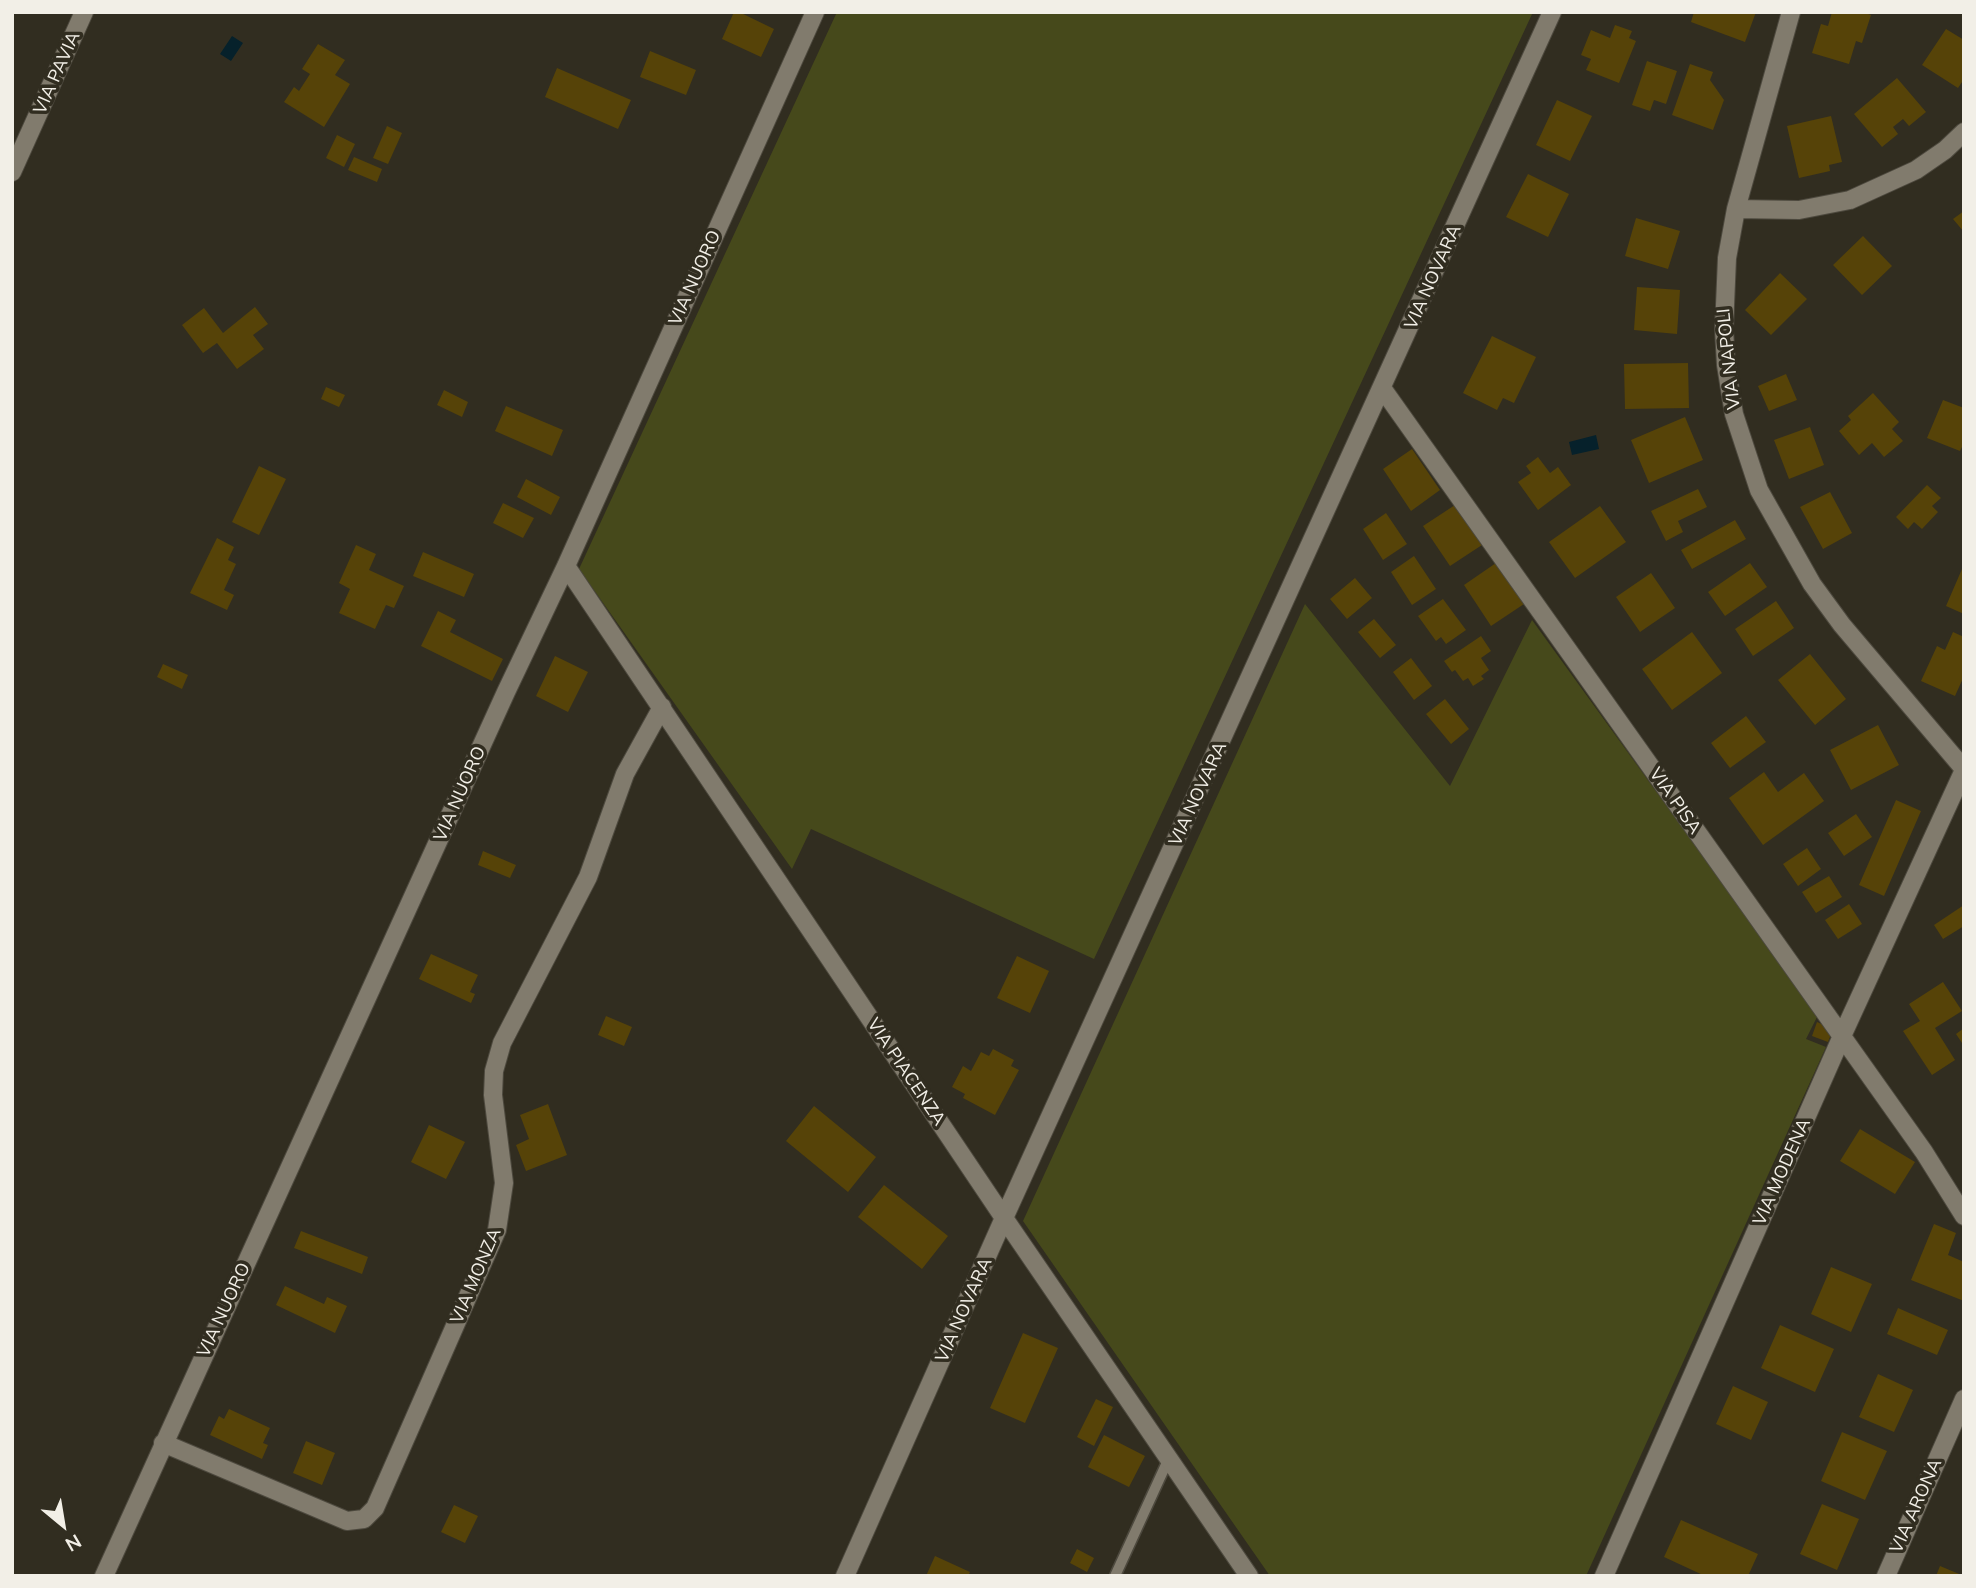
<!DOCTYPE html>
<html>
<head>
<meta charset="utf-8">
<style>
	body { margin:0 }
	#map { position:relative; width:1976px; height:1588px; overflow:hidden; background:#312d20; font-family:Mulish,sans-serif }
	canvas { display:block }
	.frame { position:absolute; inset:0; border:14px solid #f2efe7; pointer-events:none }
	.north { position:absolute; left:28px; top:1490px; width:70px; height:70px; -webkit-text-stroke:5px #312d20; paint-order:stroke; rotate:150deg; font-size:19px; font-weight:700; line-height:28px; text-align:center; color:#f2efe7 }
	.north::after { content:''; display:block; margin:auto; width:24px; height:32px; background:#f2efe7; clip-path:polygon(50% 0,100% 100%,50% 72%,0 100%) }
</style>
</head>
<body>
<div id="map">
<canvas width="1976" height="1588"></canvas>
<div class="frame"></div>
<div class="north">N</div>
</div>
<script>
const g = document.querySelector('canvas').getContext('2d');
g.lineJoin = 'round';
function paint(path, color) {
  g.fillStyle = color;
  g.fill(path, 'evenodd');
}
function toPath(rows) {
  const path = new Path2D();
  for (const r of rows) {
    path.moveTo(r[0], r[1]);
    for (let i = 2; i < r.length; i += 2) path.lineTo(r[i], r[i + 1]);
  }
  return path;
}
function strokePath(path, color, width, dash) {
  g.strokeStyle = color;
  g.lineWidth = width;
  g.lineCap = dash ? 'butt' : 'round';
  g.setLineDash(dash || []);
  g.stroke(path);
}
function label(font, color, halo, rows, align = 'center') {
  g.font = font + ' Mulish,sans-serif';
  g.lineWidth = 7;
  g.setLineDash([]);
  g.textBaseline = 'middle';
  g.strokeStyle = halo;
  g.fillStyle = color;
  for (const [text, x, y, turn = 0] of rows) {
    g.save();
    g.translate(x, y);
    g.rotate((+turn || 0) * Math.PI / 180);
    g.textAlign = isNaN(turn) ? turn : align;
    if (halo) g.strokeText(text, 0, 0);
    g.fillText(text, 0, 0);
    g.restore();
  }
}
const green = toPath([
	[837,12,1533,12,1094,959,811,829,792,869,579,569],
	[1305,604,1450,786,1532,620,1818,1015,1806,1039,1826,1047,1586,1576,1270,1576,1023,1221]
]);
const water = toPath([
	[232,36,243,43,231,61,220,54],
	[1596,435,1599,449,1572,455,1569,442]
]);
const building = toPath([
	[734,12,739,12,774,29,761,57,722,39],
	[1694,12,1756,12,1745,42,1691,22],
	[1832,12,1863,12,1871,15,1862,43,1856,41,1849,64,1812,53,1821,24,1828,26],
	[1615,25,1632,31,1629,38,1636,41,1619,83,1586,70,1591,59,1581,55,1591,30,1610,38],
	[1946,29,1964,40,1964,79,1958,88,1922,65],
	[318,44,345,60,335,75,350,84,324,127,284,102,294,87,299,91,310,74,302,69],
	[650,51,696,70,686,95,640,77],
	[1647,61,1677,71,1666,104,1654,100,1650,111,1632,105],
	[1690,64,1713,72,1710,80,1724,100,1713,130,1672,115],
	[557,68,631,100,618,129,545,97],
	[1897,78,1926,112,1909,126,1903,119,1893,127,1898,134,1882,147,1854,114],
	[1557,100,1592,116,1570,161,1536,145],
	[1831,116,1842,162,1829,165,1830,171,1799,178,1787,126],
	[387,126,402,133,388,164,373,158],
	[337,135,355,144,344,167,326,158],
	[354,157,382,169,377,182,348,170],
	[1528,174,1569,194,1548,237,1506,217],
	[1964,211,1964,232,1953,219],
	[1636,218,1680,231,1668,269,1625,256],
	[1863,236,1892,266,1862,295,1833,265],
	[1780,273,1807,299,1771,335,1745,310],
	[1637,287,1680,290,1677,334,1634,330],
	[255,307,268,324,253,335,264,349,237,369,217,343,203,353,182,325,204,308,223,333],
	[1492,336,1536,357,1514,403,1503,398,1497,410,1463,393],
	[1688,363,1689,408,1625,409,1624,364],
	[1786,374,1797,400,1769,411,1758,386],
	[326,387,345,395,339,407,321,399],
	[444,390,468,402,462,417,437,405],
	[1873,393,1899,422,1892,429,1903,441,1884,457,1872,443,1859,455,1839,431,1851,420,1848,416],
	[1943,400,1964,408,1964,443,1960,451,1927,438],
	[506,406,563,430,552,456,495,431],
	[1685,417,1703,460,1649,483,1631,440],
	[1810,427,1824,465,1789,479,1774,440],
	[1412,449,1440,490,1411,511,1383,469],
	[1538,457,1550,473,1558,467,1571,485,1538,510,1518,482,1531,473,1526,466],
	[259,466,286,479,259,535,232,522],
	[526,479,560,497,551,515,517,497],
	[1927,485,1941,498,1932,506,1938,512,1922,529,1914,522,1908,529,1896,517],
	[1698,489,1707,507,1678,521,1683,532,1666,541,1651,511],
	[1830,492,1852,533,1823,549,1800,507],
	[503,503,534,518,523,538,493,523],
	[1455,505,1482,545,1450,566,1423,526],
	[1600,506,1626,542,1575,578,1549,542],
	[1386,513,1407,544,1383,560,1363,529],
	[1735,520,1746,539,1692,569,1681,550],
	[217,538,234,547,228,560,236,564,224,590,234,595,227,610,190,593],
	[356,545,376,554,369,570,404,586,394,608,386,605,375,629,339,613,350,589,339,583],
	[423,552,474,574,464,597,413,576],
	[1414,556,1436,589,1412,605,1391,572],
	[1496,563,1524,604,1491,626,1464,585],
	[1750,563,1767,587,1725,616,1708,592],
	[1962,569,1964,570,1964,614,1946,606],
	[1651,573,1675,608,1640,632,1616,597],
	[1355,578,1372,598,1347,619,1330,599],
	[1443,599,1466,630,1446,644,1441,637,1436,641,1418,616],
	[1776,601,1794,628,1753,656,1735,629],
	[438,611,456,620,450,632,503,659,492,681,421,646],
	[1374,619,1396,645,1380,658,1358,632],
	[1692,632,1722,673,1672,710,1642,669],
	[1953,632,1964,637,1964,676,1955,696,1921,681,1937,646,1945,650],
	[1481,636,1491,651,1481,658,1489,670,1481,676,1484,679,1473,686,1468,678,1463,681,1455,670,1452,672,1444,661],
	[1810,654,1846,699,1815,725,1778,680],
	[555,656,588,672,568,712,536,696],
	[1411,658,1432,686,1414,700,1393,672],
	[163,664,188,675,182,689,157,677],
	[1445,699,1469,729,1451,744,1426,714],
	[1746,716,1766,742,1730,768,1711,743],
	[1878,725,1899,765,1851,790,1830,750],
	[1764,772,1778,792,1804,773,1824,801,1763,845,1729,798],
	[1896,800,1921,811,1884,896,1859,885],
	[1856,814,1872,837,1844,856,1828,833],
	[1807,848,1821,869,1798,886,1783,864],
	[483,851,516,865,510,878,478,865],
	[1829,876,1842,897,1816,913,1802,892],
	[1849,904,1862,924,1838,939,1825,920],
	[1964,905,1964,926,1943,939,1934,925],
	[431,954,478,975,470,992,475,994,471,1003,419,979],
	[1017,956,1049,971,1030,1013,997,998],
	[1943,982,1962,1011,1935,1028,1955,1060,1932,1075,1903,1031,1920,1021,1909,1004],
	[606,1016,632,1027,624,1046,598,1035],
	[1817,1022,1833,1029,1828,1042,1812,1036],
	[1964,1028,1964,1046,1956,1034],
	[993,1049,1014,1060,1011,1066,1019,1070,995,1115,963,1098,965,1094,952,1087,963,1066,971,1071,981,1052,989,1056],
	[548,1104,567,1155,526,1171,516,1145,529,1139,520,1115],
	[814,1106,876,1157,848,1192,786,1141],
	[429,1125,465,1142,446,1179,411,1162],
	[1860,1129,1915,1162,1895,1194,1840,1161],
	[884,1185,948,1236,922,1269,858,1217],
	[1934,1224,1956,1233,1948,1255,1964,1262,1964,1301,1911,1280],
	[301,1231,368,1257,362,1274,294,1248],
	[1831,1267,1872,1284,1851,1332,1811,1314],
	[285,1286,324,1304,327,1297,347,1306,335,1333,276,1305],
	[1898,1308,1948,1330,1937,1355,1887,1334],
	[1780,1325,1834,1349,1815,1392,1761,1368],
	[1023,1333,1058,1348,1025,1423,990,1408],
	[1878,1374,1913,1390,1894,1432,1859,1417],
	[1733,1386,1768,1402,1751,1440,1716,1424],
	[1096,1399,1113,1407,1094,1446,1077,1437],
	[229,1409,270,1428,263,1443,268,1445,262,1459,210,1435,219,1416,224,1419],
	[1842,1432,1887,1451,1865,1500,1821,1481],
	[1104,1435,1145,1456,1129,1487,1088,1467],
	[306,1441,335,1453,322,1485,293,1473],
	[1822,1504,1859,1519,1837,1570,1800,1554],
	[454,1505,478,1516,465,1543,441,1532],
	[1681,1520,1758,1554,1748,1576,1705,1576,1664,1557],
	[1077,1549,1094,1558,1087,1572,1070,1563],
	[935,1556,970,1572,968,1576,926,1576],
	[1940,1566,1964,1576,1936,1576]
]);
const lane = toPath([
	[1115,1576,1169,1458]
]);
const street = toPath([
	[1791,12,1736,209,1727,258,1724,329,1726,365,1734,414,1759,490,1812,584,1842,625,1964,769],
	[12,172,84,12],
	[1736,209,1799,210,1850,200,1916,170,1945,150,1964,132],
	[1382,388,1924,1152,1964,1216],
	[566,566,1004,1218,1249,1576],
	[163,1443,347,1521,364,1519,375,1508,497,1230,504,1183,493,1095,494,1071,502,1043,588,877,625,774,662,707],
	[104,1576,506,692,566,566,815,12],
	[845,1576,1004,1218,1552,12],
	[1604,1576,1842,1036,1964,770],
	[1886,1576,1964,1399]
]);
const streetNames = [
	["VIA PAVIA",57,73,-66],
	["VIA NOVARA",1433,277,-66],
	["VIA NUORO",695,278,-66],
	["VIA NAPOLI",1729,359,-96],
	["VIA NUORO",460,794,-66],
	["VIA NOVARA",1198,794,-65],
	["VIA PISA",1675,801,55],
	["VIA PIACENZA",906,1072,56],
	["VIA MODENA",1782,1172,-66],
	["VIA MONZA",476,1276,-67],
	["VIA NUORO",224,1310,-65],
	["VIA NOVARA",964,1310,-66],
	["VIA ARONA",1916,1506,-66]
];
paint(green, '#46491b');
paint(water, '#06212b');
paint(building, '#564308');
strokePath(lane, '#4d493e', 13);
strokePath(street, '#4d493e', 20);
strokePath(lane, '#817b6d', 10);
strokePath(street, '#817b6d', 18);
label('18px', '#f2efe7', '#312d20', streetNames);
</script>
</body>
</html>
